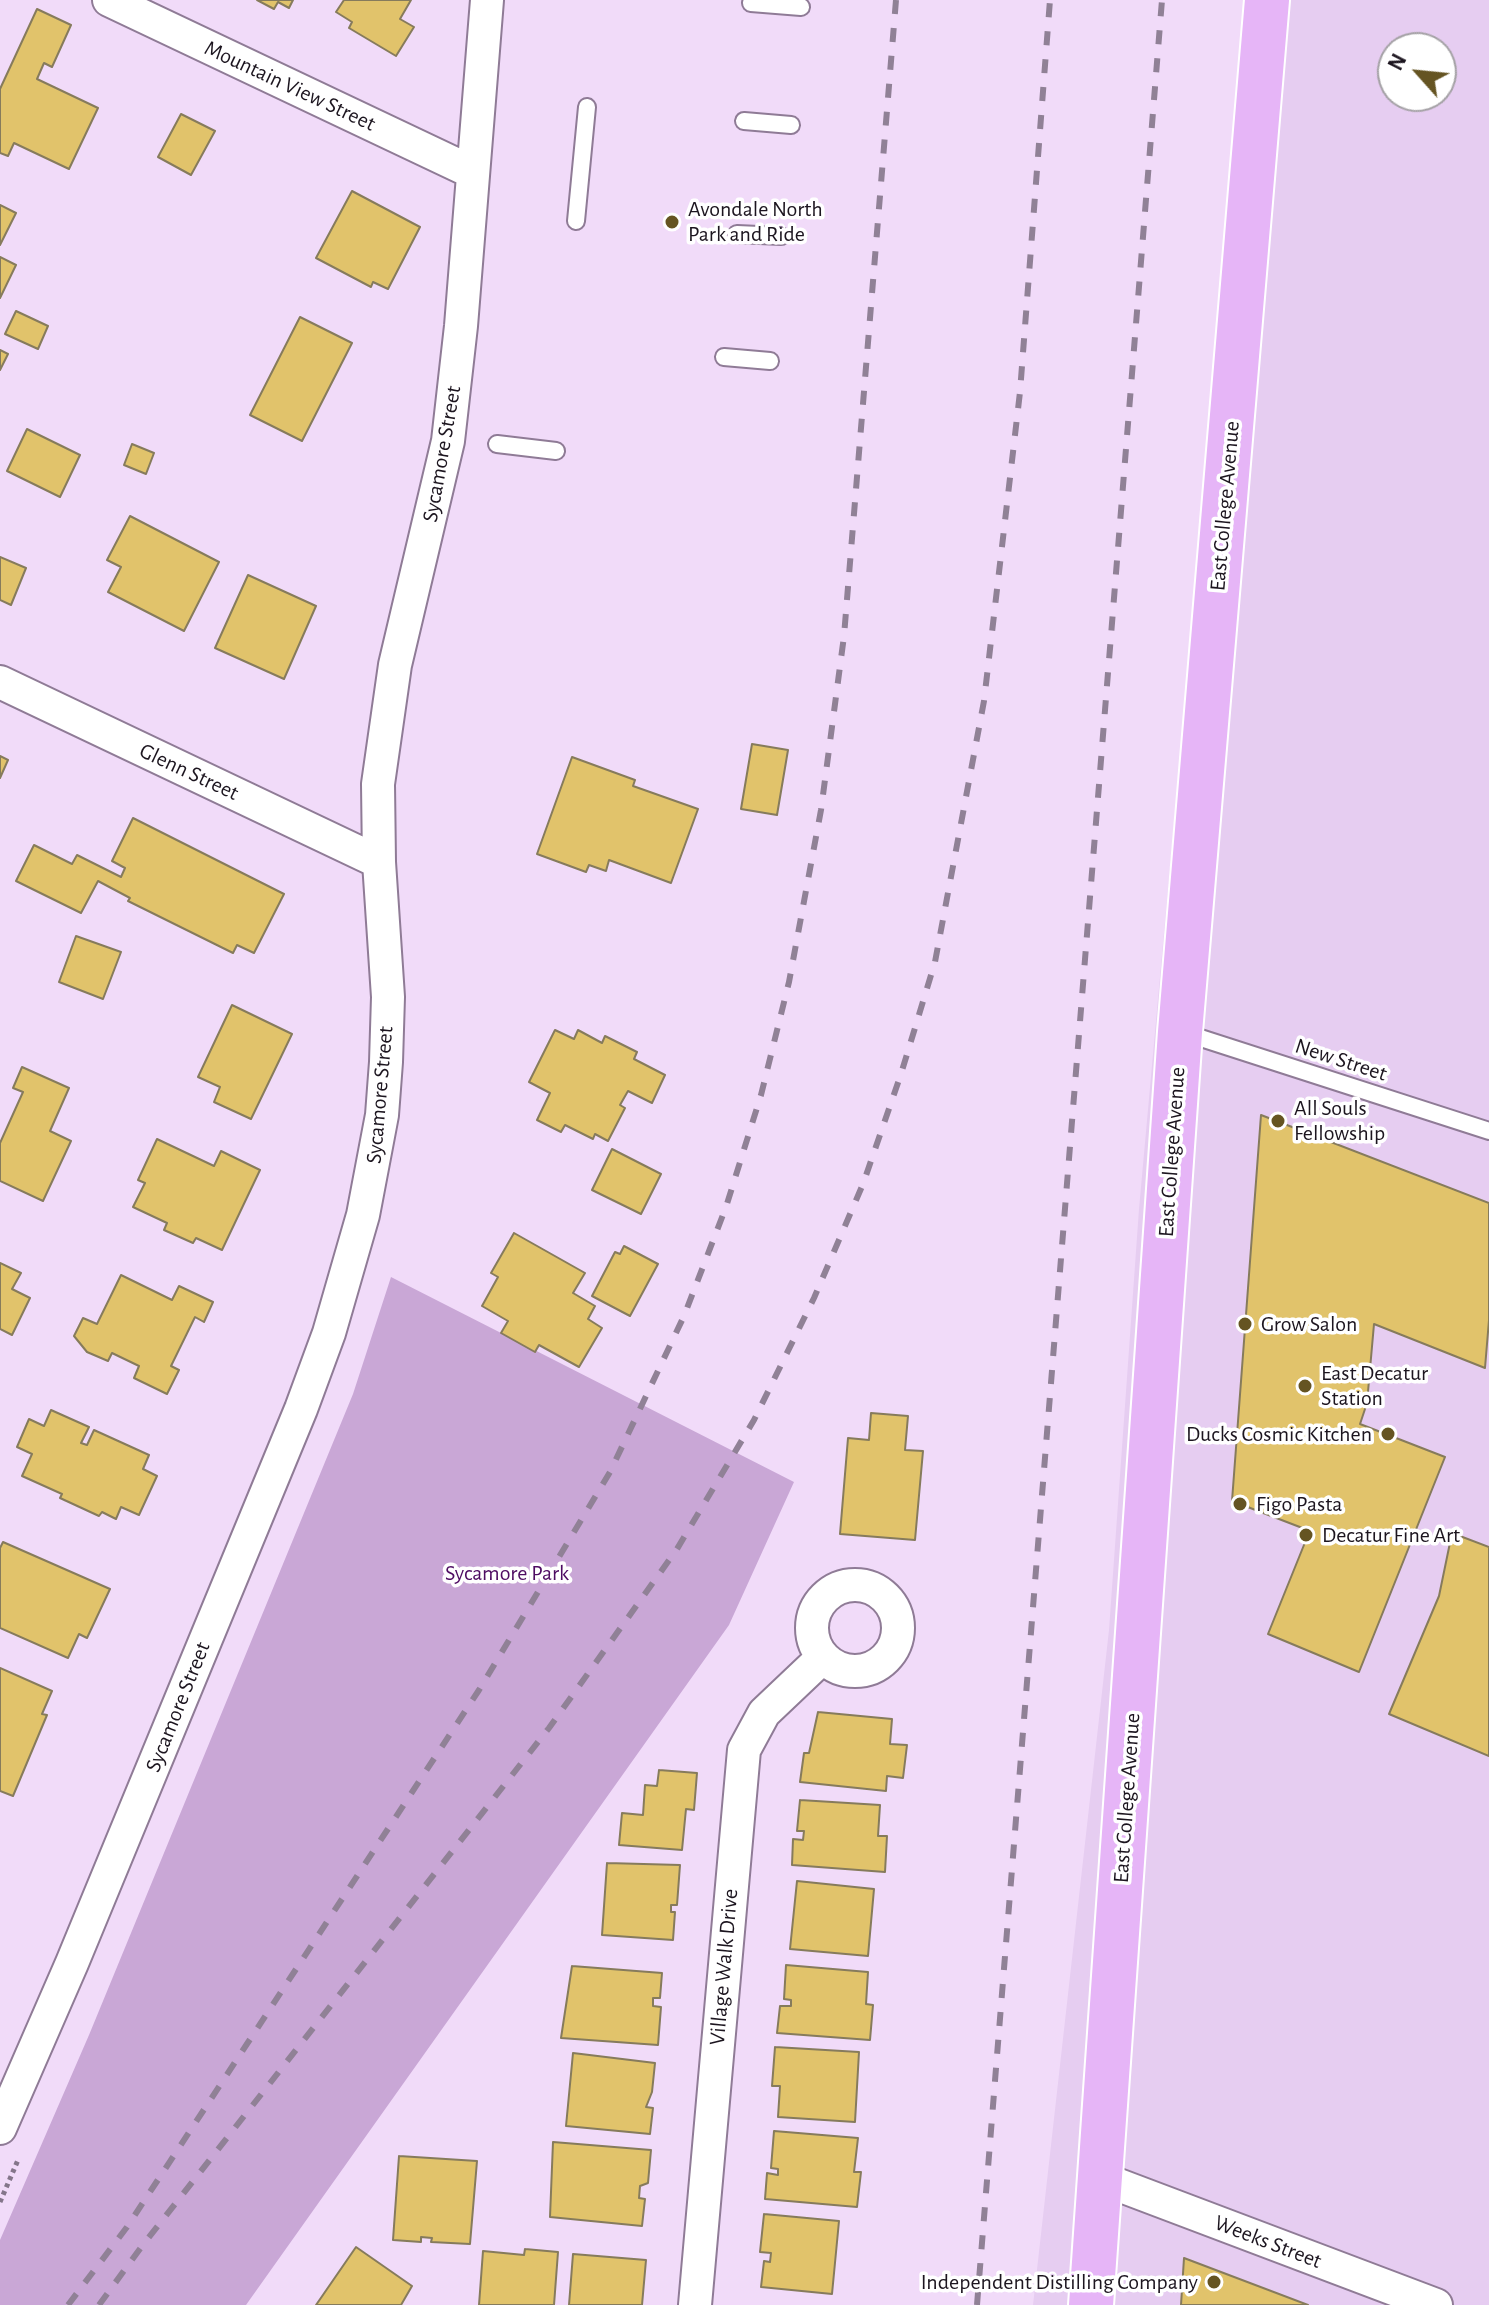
<!DOCTYPE html>
<html>
<head>
<meta charset="utf-8">
<style>
	body { margin:0 }
	#map { position:relative; width:1489px; height:2305px; overflow:hidden; background:#f1dbf9; font-family:"Alegreya Sans",sans-serif }
	canvas { display:block }
	.north { position:absolute; left:1377px; top:32px; width:80px; height:80px; box-sizing:border-box; background:#fff; border:2px solid #a4a1a5; border-radius:50%; rotate:297deg; font-size:22px; font-weight:700; line-height:32px; text-align:center; color:#1c151f }
	.north::after { content:''; display:block; margin:auto; width:28px; height:36px; background:#655422; clip-path:polygon(50% 0,100% 100%,50% 72%,0 100%) }
</style>
</head>
<body>
<div id="map">
<canvas width="1489" height="2305"></canvas>
<div class="north">N</div>
</div>
<script>
const g = document.querySelector('canvas').getContext('2d');
g.lineJoin = 'round';
function paint(path, color) {
  g.fillStyle = color;
  g.fill(path, 'evenodd');
}
function toPath(rows) {
  const path = new Path2D();
  for (const r of rows) {
    if (r.length === 3) {
      path.moveTo(r[0] + r[2], r[1]);
      path.arc(r[0], r[1], r[2], 0, 2 * Math.PI);
      continue;
    }
    path.moveTo(r[0], r[1]);
    for (let i = 2; i < r.length; i += 2) path.lineTo(r[i], r[i + 1]);
  }
  return path;
}
function strokePath(path, color, width, dash) {
  g.strokeStyle = color;
  g.lineWidth = width;
  g.lineCap = dash ? 'butt' : 'round';
  g.setLineDash(dash || []);
  g.stroke(path);
}
function label(font, color, halo, rows, align = 'center') {
  g.font = font + ' "Alegreya Sans",sans-serif';
  g.lineWidth = 7;
  g.setLineDash([]);
  g.textBaseline = 'middle';
  g.strokeStyle = halo;
  g.fillStyle = color;
  for (const [text, x, y, turn = 0] of rows) {
    g.save();
    g.translate(x, y);
    g.rotate((+turn || 0) * Math.PI / 180);
    g.textAlign = isNaN(turn) ? turn : align;
    if (halo) g.strokeText(text, 0, 0);
    g.fillText(text, 0, 0);
    g.restore();
  }
}
const built = toPath([
	[1244,0,1489,0,1489,2305,1033,2305,1109,1630,1139,1209,1192,623],
	[1393,48,1441,48,1441,96,1393,96]
]);
const green = toPath([
	[391,1277,794,1482,729,1625,246,2305,0,2305,0,2240,89,2035,353,1394]
]);
const building = toPath([
	[257,0,293,0,289,8,278,2,274,9,257,0],
	[344,0,411,0,400,19,414,27,396,56,349,28,352,22,336,12,344,0],
	[37,9,71,25,52,67,44,63,37,79,98,108,69,169,14,143,8,156,0,153,0,89,37,9],
	[181,114,215,131,191,175,158,157,181,114],
	[352,191,420,227,388,289,373,282,371,287,316,258,352,191],
	[0,205,16,213,0,245,0,205],
	[0,257,16,265,0,298,0,257],
	[16,311,48,326,38,349,5,334,16,311],
	[300,317,352,343,302,441,250,415,300,317],
	[0,350,8,354,0,370,0,350],
	[27,429,80,455,60,497,7,471,27,429],
	[132,444,154,453,146,474,124,465,132,444],
	[130,516,219,562,184,631,108,592,121,567,107,560,130,516],
	[0,557,26,568,11,605,0,600,0,557],
	[248,575,316,606,284,679,215,648,248,575],
	[752,744,788,750,777,815,741,809,752,744],
	[0,756,8,760,0,778,0,756],
	[572,757,635,780,633,786,698,809,671,883,609,860,606,871,589,865,586,872,537,854,572,757],
	[133,818,284,894,254,953,237,945,233,953,128,901,130,898,98,881,81,913,16,881,34,845,72,864,77,855,121,877,125,868,112,861,133,818],
	[76,936,121,952,103,999,59,982,76,936],
	[232,1005,292,1034,251,1119,214,1102,220,1087,198,1077,232,1005],
	[555,1030,574,1039,578,1030,602,1043,605,1036,637,1052,634,1059,665,1075,652,1103,628,1091,620,1105,625,1108,608,1141,595,1134,593,1139,565,1125,561,1132,537,1120,550,1093,529,1082,555,1030],
	[22,1067,69,1088,50,1131,71,1141,43,1201,0,1181,0,1143,23,1092,13,1088,22,1067],
	[1261,1115,1489,1203,1489,1320,1485,1368,1374,1324,1367,1403,1360,1424,1445,1457,1359,1672,1268,1634,1306,1540,1305,1529,1232,1501,1261,1115],
	[157,1139,214,1166,221,1151,260,1170,222,1250,196,1238,193,1243,164,1230,167,1223,133,1207,145,1183,138,1180,157,1139],
	[612,1149,661,1174,641,1214,592,1190,612,1149],
	[514,1233,585,1273,573,1293,595,1306,588,1319,602,1328,579,1367,539,1345,535,1352,501,1333,508,1321,482,1306,498,1277,491,1273,514,1233],
	[624,1246,658,1264,630,1316,592,1296,615,1252,620,1254,624,1246],
	[0,1263,21,1273,12,1289,30,1298,12,1335,0,1329,0,1263],
	[121,1275,172,1300,179,1286,213,1302,204,1322,195,1317,171,1366,179,1370,167,1394,134,1378,139,1366,112,1353,108,1361,87,1352,74,1336,83,1318,97,1324,121,1275],
	[51,1410,89,1427,81,1443,87,1445,94,1430,149,1455,143,1469,157,1476,139,1515,121,1507,116,1519,102,1512,99,1516,60,1498,62,1494,22,1476,32,1454,17,1447,29,1419,44,1426,51,1410],
	[871,1413,908,1416,905,1450,923,1451,915,1540,840,1534,848,1438,869,1440,871,1413],
	[1452,1533,1489,1547,1489,1756,1389,1714,1439,1596,1452,1533],
	[3,1542,110,1589,87,1638,79,1634,68,1658,0,1628,0,1548,3,1542],
	[0,1668,52,1691,42,1714,47,1715,13,1796,0,1791,0,1668],
	[818,1712,892,1719,890,1744,907,1745,903,1778,887,1776,886,1791,800,1782,804,1753,809,1753,818,1712],
	[659,1770,697,1773,694,1810,686,1809,682,1850,619,1845,622,1813,643,1815,645,1785,657,1786,659,1770],
	[800,1800,880,1805,878,1836,887,1836,885,1872,792,1865,793,1839,803,1840,804,1831,797,1831,800,1800],
	[607,1863,680,1865,677,1905,671,1905,671,1912,675,1912,673,1940,602,1935,607,1863],
	[797,1881,874,1889,868,1956,790,1949,797,1881],
	[786,1965,868,1972,866,2004,873,2005,870,2040,777,2033,780,2006,791,2006,791,2000,784,1999,786,1965],
	[572,1966,662,1973,660,1998,653,1998,653,2006,661,2007,658,2045,561,2038,572,1966],
	[775,2047,859,2052,855,2122,778,2117,780,2086,772,2086,775,2047],
	[573,2053,655,2063,652,2092,646,2107,653,2108,650,2134,566,2126,573,2053],
	[774,2131,858,2138,854,2172,861,2172,857,2207,765,2199,767,2173,778,2175,778,2169,771,2168,774,2131],
	[553,2142,651,2150,648,2183,640,2186,639,2198,645,2199,642,2226,550,2217,553,2142],
	[399,2156,477,2161,470,2244,431,2242,432,2238,421,2237,421,2242,393,2240,399,2156],
	[764,2214,839,2221,832,2294,761,2287,764,2261,770,2262,771,2253,760,2252,764,2214],
	[356,2247,412,2286,401,2305,316,2305,356,2247],
	[525,2249,558,2252,554,2305,479,2305,483,2251,524,2255,525,2249],
	[573,2254,646,2260,642,2305,569,2305,573,2254],
	[1184,2258,1308,2305,1181,2305,1184,2258]
]);
const path = toPath([
	[0,2202,18,2160]
]);
const lane = toPath([
	[751,3,801,7],
	[744,121,791,125],
	[576,221,587,107],
	[737,234,781,236],
	[724,357,770,361],
	[497,444,556,451],
	[1182,1032,1489,1131]
]);
const street = toPath([
	[109,0,472,172],
	[0,682,379,862],
	[855,1628,43],
	[0,2128,72,1963,301,1409,329,1333,363,1215,382,1115,386,1062,388,997,379,862,378,784,395,665,448,441,461,326,487,0],
	[1100,2178,1436,2305],
	[695,2305,744,1750,764,1713,822,1658]
]);
const primary = toPath([
	[1091,2305,1180,1032,1267,0]
]);
const rail = toPath([
	[68,2305,127,2227,479,1690,610,1472,684,1316,726,1207,761,1095,789,982,821,810,844,636,896,0],
	[99,2305,142,2246,549,1728,677,1549,754,1420,814,1298,863,1184,901,1074,935,962,984,701,1020,392,1050,0],
	[977,2305,1162,0]
]);
const markers = [
	[672,222,8,"#655422"],
	[1278,1121,8,"#655422"],
	[1245,1324,8,"#655422"],
	[1305,1386,8,"#655422"],
	[1388,1434,8,"#655422"],
	[1240,1504,8,"#655422"],
	[1306,1535,8,"#655422"],
	[1214,2282,8,"#655422"]
];
const streetNames = [
	["Mountain View Street",290,86,25],
	["Sycamore Street",442,454,-80],
	["East College Avenue",1225,506,-85],
	["Glenn Street",189,772,25],
	["New Street",1341,1060,18],
	["Sycamore Street",380,1095,-85],
	["East College Avenue",1172,1152,-86],
	["Sycamore Street",178,1707,-68],
	["East College Avenue",1127,1798,-86],
	["Village Walk Drive",724,1967,-85],
	["Weeks Street",1268,2242,21]
];
const poiNames = [
	["Avondale North",688,209],
	["Park and Ride",688,234],
	["All Souls",1294,1108],
	["Fellowship",1294,1133],
	["Grow Salon",1261,1324],
	["East Decatur",1321,1373],
	["Station",1321,1398],
	["Ducks Cosmic Kitchen",1372,1434,"right"],
	["Figo Pasta",1256,1504],
	["Decatur Fine Art",1322,1535],
	["Independent Distilling Company",1198,2282,"right"]
];
const parkNames = [
	["Sycamore Park",507,1573]
];
paint(built, '#e6cdf1');
paint(green, '#c9a7d6');
paint(building, '#e1c36b');
strokePath(building, '#867b5c', 2);
strokePath(lane, '#8f7b96', 20);
strokePath(street, '#8f7b96', 36);
strokePath(primary, '#fff', 48);
strokePath(path, '#84768a', 5, [4, 4]);
strokePath(lane, '#fff', 16);
strokePath(street, '#fff', 32);
strokePath(primary, '#e6b5f7', 44);
strokePath(rail, '#908196', 6, [14, 14]);
for (const [x, y, r, color] of markers) {
  const dot = new Path2D();
  dot.arc(x, y, r, 0, 2 * Math.PI);
  g.fillStyle = color;
  g.fill(dot);
  strokePath(dot, '#fff', 3);
}
label('22px', '#1c151f', '#fff', streetNames);
label('22px', '#1c151f', '#fff', poiNames, 'left');
label('22px', '#4e0c62', '#fff', parkNames);
</script>
</body>
</html>
